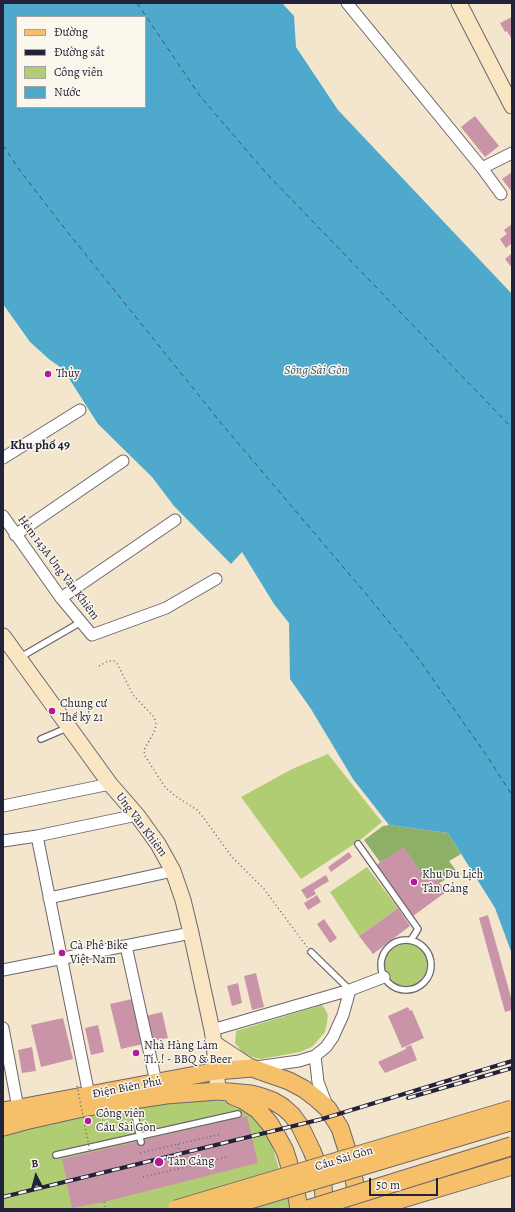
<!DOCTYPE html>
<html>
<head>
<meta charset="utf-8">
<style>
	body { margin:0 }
	#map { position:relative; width:515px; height:1212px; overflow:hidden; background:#f4e6cd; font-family:Alegreya,serif }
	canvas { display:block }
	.frame { position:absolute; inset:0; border:4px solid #22223b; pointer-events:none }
	.legend { position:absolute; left:16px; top:16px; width:130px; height:92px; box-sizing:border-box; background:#fbf7ec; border:1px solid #a4a2a5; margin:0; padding:5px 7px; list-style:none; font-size:12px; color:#22223b }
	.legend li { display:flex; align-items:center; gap:8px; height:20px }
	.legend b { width:20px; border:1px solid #a4a2a5 }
	.north { position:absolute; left:16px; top:1156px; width:40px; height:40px; -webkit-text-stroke:3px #fbf7ec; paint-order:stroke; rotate:354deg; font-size:11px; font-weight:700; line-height:16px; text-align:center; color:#22223b }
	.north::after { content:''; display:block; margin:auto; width:14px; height:18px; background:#22223b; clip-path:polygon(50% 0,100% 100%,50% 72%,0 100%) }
	.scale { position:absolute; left:369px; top:1178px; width:69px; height:18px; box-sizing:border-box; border:2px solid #22223b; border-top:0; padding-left:5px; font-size:12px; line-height:14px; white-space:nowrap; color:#22223b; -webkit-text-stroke:3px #fbf7ec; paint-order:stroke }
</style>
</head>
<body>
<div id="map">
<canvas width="515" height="1212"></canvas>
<div class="frame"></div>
<ul class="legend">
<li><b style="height:5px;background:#f6c06b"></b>Đường</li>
<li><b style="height:5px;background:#22223b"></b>Đường sắt</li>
<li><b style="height:11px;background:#b1cd74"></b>Công viên</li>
<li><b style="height:11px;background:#4ea9cc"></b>Nước</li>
</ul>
<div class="north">B</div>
<div class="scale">50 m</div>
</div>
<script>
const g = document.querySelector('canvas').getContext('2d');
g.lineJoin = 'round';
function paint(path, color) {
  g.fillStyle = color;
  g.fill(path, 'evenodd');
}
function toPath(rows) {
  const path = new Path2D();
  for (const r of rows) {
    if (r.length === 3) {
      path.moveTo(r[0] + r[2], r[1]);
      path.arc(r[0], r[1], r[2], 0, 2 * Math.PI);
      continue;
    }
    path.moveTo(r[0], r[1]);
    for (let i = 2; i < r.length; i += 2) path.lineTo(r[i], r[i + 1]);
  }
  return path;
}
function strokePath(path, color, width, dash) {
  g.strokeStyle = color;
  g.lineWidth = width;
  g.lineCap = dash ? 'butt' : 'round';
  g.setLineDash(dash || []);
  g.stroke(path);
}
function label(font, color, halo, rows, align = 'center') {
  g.font = font + ' Alegreya,serif';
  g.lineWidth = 3;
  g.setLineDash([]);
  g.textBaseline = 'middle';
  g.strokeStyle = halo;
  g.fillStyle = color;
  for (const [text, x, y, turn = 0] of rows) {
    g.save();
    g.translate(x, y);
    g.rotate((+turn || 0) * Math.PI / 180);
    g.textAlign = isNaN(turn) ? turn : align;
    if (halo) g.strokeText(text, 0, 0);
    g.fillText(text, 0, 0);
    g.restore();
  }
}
const green = toPath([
	[328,754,382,822,359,841,301,879,241,797,292,769],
	[367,867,398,908,359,936,330,892],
	[406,965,22],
	[322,1005,325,1009,328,1015,327,1023,325,1032,312,1047,300,1052,261,1059,251,1057,242,1052,235,1043,236,1031],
	[197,1100,223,1101,247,1110,269,1135,291,1209,3,1209,3,1134,69,1118,138,1106]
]);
const forest = toPath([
	[389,825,448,833,461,854,449,861,458,873,439,883,434,875,426,880,404,848,380,862,364,840,383,826]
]);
const water = toPath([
	[3,3,282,3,294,16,296,47,338,110,512,294,512,954,495,908,448,833,389,825,353,779,311,709,290,679,289,623,274,604,242,552,231,564,174,506,152,477,98,424,63,369,50,360,30,342,3,304],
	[17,17,145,17,145,107,17,107]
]);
const ferry = toPath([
	[137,3,200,96,266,173,512,428],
	[3,145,18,168,58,220,221,423,372,601,418,658,487,756,512,795]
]);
const building = toPath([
	[512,17,512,40,507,31,505,32,500,23],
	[475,116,499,146,485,157,461,127],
	[512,172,512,192,502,179],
	[512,224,512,243,506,248,500,239,507,234,504,230],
	[512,253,512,268,505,259],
	[404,847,426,880,434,875,446,892,413,916,377,865,380,862],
	[349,852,352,857,331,872,328,867],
	[326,875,329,881,314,890,316,894,307,899,301,890],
	[317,895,321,902,308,910,304,903],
	[398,908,410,926,373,954,359,936],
	[488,915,512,1001,512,1010,505,1012,479,918],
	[324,919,337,938,330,943,317,924],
	[256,973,264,1007,252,1010,244,976],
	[238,983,242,1003,232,1006,227,986],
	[132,999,143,1044,121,1049,110,1004],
	[408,1007,410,1011,412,1010,424,1038,402,1048,388,1016],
	[162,1012,168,1038,152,1041,146,1016],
	[63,1018,73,1059,41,1067,31,1025],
	[98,1025,104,1052,91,1055,85,1028],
	[411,1045,417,1060,385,1073,378,1062,406,1049,406,1047],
	[32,1047,36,1071,22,1073,18,1050],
	[247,1116,258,1163,104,1202,72,1208,62,1159]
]);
const path = toPath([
	[99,666,108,661,114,661,118,665,133,695,154,717,156,724,155,730,144,750,145,756,165,787,174,795,197,810,203,817,232,857,264,889,307,947],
	[178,1144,183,1167],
	[140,1153,221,1134],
	[143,1177,227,1157],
	[104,1202,106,1209]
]);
const service = toPath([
	[19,658,81,622],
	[41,739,69,727],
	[358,844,418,929,411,940],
	[406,965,25],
	[311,952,350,990],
	[132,1102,141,1142],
	[56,1155,238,1114]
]);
const minor = toPath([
	[347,3,482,168,501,194],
	[482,168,512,153],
	[3,458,80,410],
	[3,516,61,598,92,635,166,608,216,579],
	[15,535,123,461],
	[61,598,175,520],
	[3,806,110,784],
	[37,836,89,1095],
	[3,841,37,836,137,815],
	[49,898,173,871],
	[126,946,156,1082],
	[3,970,191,933],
	[3,1028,18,1108],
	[212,1030,350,990,384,977],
	[315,1056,318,1082,326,1103],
	[256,1067,299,1061,315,1056,326,1047,333,1037,343,1015,350,990]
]);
const secondary = toPath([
	[459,3,512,106],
	[3,636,110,784,137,815,158,844,173,871,183,900,191,933,212,1030,214,1043,218,1091],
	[214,1043,252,1068]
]);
const primary = toPath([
	[233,1096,243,1100,258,1110,270,1124,278,1138,285,1151,294,1180,299,1209],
	[3,1111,217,1071,252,1068,289,1081,304,1089,317,1099,328,1109,340,1128,350,1159,357,1195,358,1209],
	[3,1127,25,1121,87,1107,166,1095,218,1091,251,1094,262,1097,273,1101,283,1107,292,1115,300,1126,312,1151,319,1169,323,1186,325,1209],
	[369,1209,512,1166]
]);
const rail = toPath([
	[408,1098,512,1068],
	[3,1197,322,1119,512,1061]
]);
const pathBridge = toPath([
	[77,1086,90,1152]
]);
const primaryBridge = toPath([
	[176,1209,512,1109]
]);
const trunkBridge = toPath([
	[218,1209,512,1121],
	[309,1209,512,1146]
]);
const markers = [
	[48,374,4,"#b5179e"],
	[52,711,4,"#b5179e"],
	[414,882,4,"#b5179e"],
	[62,953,4,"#b5179e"],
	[136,1053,4,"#b5179e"],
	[88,1121,4,"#b5179e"],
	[159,1162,5,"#b5179e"]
];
const poiNames = [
	["Thủy",56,374],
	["Chung cư",60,704],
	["Thế kỷ 21",60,718],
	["Khu Du Lịch",422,875],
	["Tân Cảng",422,889],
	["Cà Phê Bike",70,946],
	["Việt Nam",70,960],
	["Nhà Hàng Làm",144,1046],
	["Tí..! - BBQ & Beer",144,1060],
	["Công viên",96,1114],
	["Cầu Sài Gòn",96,1128],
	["Tân Cảng",168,1162]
];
const streetNames = [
	["Hẻm 143A Ung Văn Khiêm",58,568,53],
	["Ung Văn Khiêm",141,825,53],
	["Điện Biên Phủ",127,1088,-11],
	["Cầu Sài Gòn",344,1159,-17]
];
const waterNames = [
	["Sông Sài Gòn",316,371]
];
const neighbourhoodNames = [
	["Khu phố 49",40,446]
];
paint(green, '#b1cd74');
paint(forest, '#8cb066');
paint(water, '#4ea9cc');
strokePath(ferry, '#345875', 1, [5, 4]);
paint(building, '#ca94a8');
strokePath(service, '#6c676e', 8);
strokePath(minor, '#6c676e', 13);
strokePath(secondary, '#6c676e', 17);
strokePath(primary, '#6c676e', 19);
strokePath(path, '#6c676e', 1.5, [1, 3]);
strokePath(service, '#fff', 5.5);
strokePath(minor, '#fff', 11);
strokePath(secondary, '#fbe6c4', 15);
strokePath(primary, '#f6c06b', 17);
strokePath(rail, '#22223b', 4);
strokePath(rail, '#fbf7ec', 2.5, [8]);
strokePath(primaryBridge, '#6c676e', 19, []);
strokePath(trunkBridge, '#6c676e', 20, []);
strokePath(pathBridge, '#6c676e', 1.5, [1, 3]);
strokePath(primaryBridge, '#f6c06b', 17);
strokePath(trunkBridge, '#f6c06b', 18);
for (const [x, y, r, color] of markers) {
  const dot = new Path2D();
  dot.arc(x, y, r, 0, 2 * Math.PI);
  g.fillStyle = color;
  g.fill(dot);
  strokePath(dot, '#fbf7ec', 1.5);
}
label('12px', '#22223b', '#fbf7ec', poiNames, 'left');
label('12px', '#22223b', '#fbf7ec', streetNames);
label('italic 13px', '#345875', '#fbf7ec', waterNames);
label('bold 13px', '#22223b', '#fbf7ec', neighbourhoodNames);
</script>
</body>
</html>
